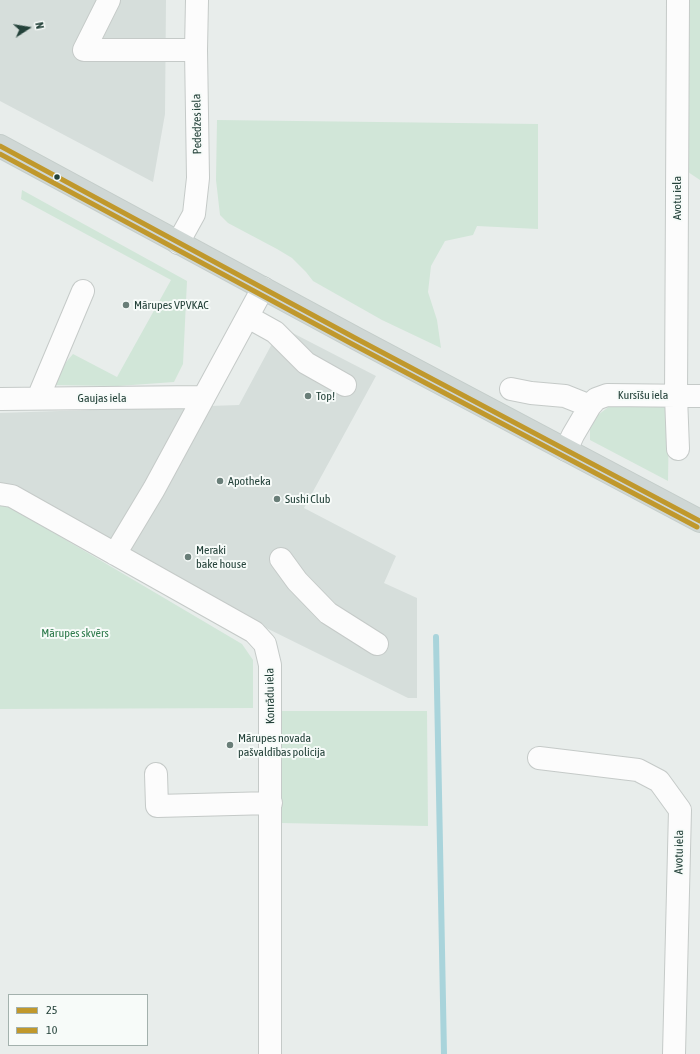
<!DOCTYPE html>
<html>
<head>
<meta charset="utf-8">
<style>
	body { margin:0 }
	#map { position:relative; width:700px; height:1054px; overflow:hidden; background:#e8edeb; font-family:"Asap Condensed",sans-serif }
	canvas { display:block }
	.legend { position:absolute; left:8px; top:994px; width:140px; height:52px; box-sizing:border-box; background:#f7fbf9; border:1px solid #a3b1ad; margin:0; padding:5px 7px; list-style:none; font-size:12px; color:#24423a }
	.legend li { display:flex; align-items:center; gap:8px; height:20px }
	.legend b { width:20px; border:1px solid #a3b1ad }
	.north { position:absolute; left:8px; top:8px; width:40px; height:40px; -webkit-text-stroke:3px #f7fbf9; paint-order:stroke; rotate:78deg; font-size:11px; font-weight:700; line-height:16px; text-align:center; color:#24423a }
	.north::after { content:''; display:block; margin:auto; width:14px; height:18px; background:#24423a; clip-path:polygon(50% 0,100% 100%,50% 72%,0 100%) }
</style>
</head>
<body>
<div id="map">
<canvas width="700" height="1054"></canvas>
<ul class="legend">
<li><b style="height:5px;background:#c0982c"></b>25</li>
<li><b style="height:5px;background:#c0982c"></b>10</li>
</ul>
<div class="north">N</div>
</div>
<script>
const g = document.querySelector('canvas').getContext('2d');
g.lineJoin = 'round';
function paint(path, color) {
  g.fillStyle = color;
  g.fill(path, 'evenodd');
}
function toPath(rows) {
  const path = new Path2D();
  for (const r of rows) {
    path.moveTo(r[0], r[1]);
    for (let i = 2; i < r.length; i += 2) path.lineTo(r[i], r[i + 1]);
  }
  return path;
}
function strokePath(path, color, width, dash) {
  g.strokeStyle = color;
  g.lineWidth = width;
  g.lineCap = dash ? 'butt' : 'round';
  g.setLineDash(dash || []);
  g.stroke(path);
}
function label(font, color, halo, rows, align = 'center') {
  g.font = font + ' "Asap Condensed",sans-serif';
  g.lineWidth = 4;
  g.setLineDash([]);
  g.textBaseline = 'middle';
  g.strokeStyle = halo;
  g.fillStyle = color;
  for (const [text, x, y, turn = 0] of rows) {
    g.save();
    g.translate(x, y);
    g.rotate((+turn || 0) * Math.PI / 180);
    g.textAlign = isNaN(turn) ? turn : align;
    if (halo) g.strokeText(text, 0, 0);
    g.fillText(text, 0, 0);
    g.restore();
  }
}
const built = toPath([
	[0,0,166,0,165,114,153,182,0,101],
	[281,327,376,376,304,508,396,556,384,583,417,598,417,698,408,698,248,619,16,485,0,484,0,413,239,405]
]);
const green = toPath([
	[686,0,700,0,700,180,685,170],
	[217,120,538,124,538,229,477,226,473,235,445,241,431,266,428,292,437,320,441,348,382,320,313,281,306,272,292,258,277,249,228,223,220,215,216,180],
	[22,190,187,281,183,364,174,382,118,386,50,385,61,368,73,354,117,377,171,280,21,199],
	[656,403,668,409,669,419,668,481,590,440,590,429,598,415,611,405],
	[0,501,242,644,253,660,253,708,0,709],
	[281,711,427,711,428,826,281,823]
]);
const stream = toPath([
	[436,637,444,1054]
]);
const minor = toPath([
	[109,0,84,50,196,50],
	[178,243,194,214,198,178,196,50,197,0],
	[248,317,275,332,306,363,345,385],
	[511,389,531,393,565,396,590,406],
	[38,398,83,291],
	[0,399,204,397],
	[678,449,676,396,678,0],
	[566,450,573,435,590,406,596,399,607,395,700,396],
	[0,494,12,496,254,632,265,644,270,665,270,1054],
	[115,554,154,489,263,288],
	[281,559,297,581,328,613,377,644],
	[539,758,638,770,659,781,680,810,674,1054],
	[156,774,157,806,271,803]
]);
const major = toPath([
	[0,146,357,339,700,521]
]);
const bus1 = toPath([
	[0,146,357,339,700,521]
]);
const bus2 = toPath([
	[0,154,354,345,697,527]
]);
const markers = [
	[57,177,3.5,"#24423a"],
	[126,305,4,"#697e78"],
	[308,396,4,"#697e78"],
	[220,481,4,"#697e78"],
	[277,499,4,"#697e78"],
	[188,557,4,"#697e78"],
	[230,745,4,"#697e78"]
];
const streetNames = [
	["Pededzes iela",197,124,-91],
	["Avotu iela",677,198,-90],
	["Kursīšu iela",643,395],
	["Gaujas iela",102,398],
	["Konrādu iela",270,696,-91],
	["Avotu iela",679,852,-89]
];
const poiNames = [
	["Mārupes VPVKAC",134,305],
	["Top!",316,396],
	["Apotheka",228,481],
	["Sushi Club",285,499],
	["Meraki",196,550],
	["bake house",196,564],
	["Mārupes novada",238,738],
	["pašvaldības policija",238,752]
];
const parkNames = [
	["Mārupes skvērs",75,633]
];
paint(built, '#d6dedb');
paint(green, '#d1e6d8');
strokePath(stream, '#a9d4db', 6);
strokePath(minor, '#c5cac8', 24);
strokePath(major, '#c3ccc9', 24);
strokePath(minor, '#fcfcfc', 22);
strokePath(major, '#cfd7d5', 22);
strokePath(bus1, '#c0982c', 5);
strokePath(bus2, '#c0982c', 5);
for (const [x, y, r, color] of markers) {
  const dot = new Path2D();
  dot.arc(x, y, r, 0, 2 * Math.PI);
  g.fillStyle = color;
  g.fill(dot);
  strokePath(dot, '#f7fbf9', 1.5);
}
label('12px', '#24423a', '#f7fbf9', streetNames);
label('12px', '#24423a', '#f7fbf9', poiNames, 'left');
label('12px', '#2d7a4b', '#f7fbf9', parkNames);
</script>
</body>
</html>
